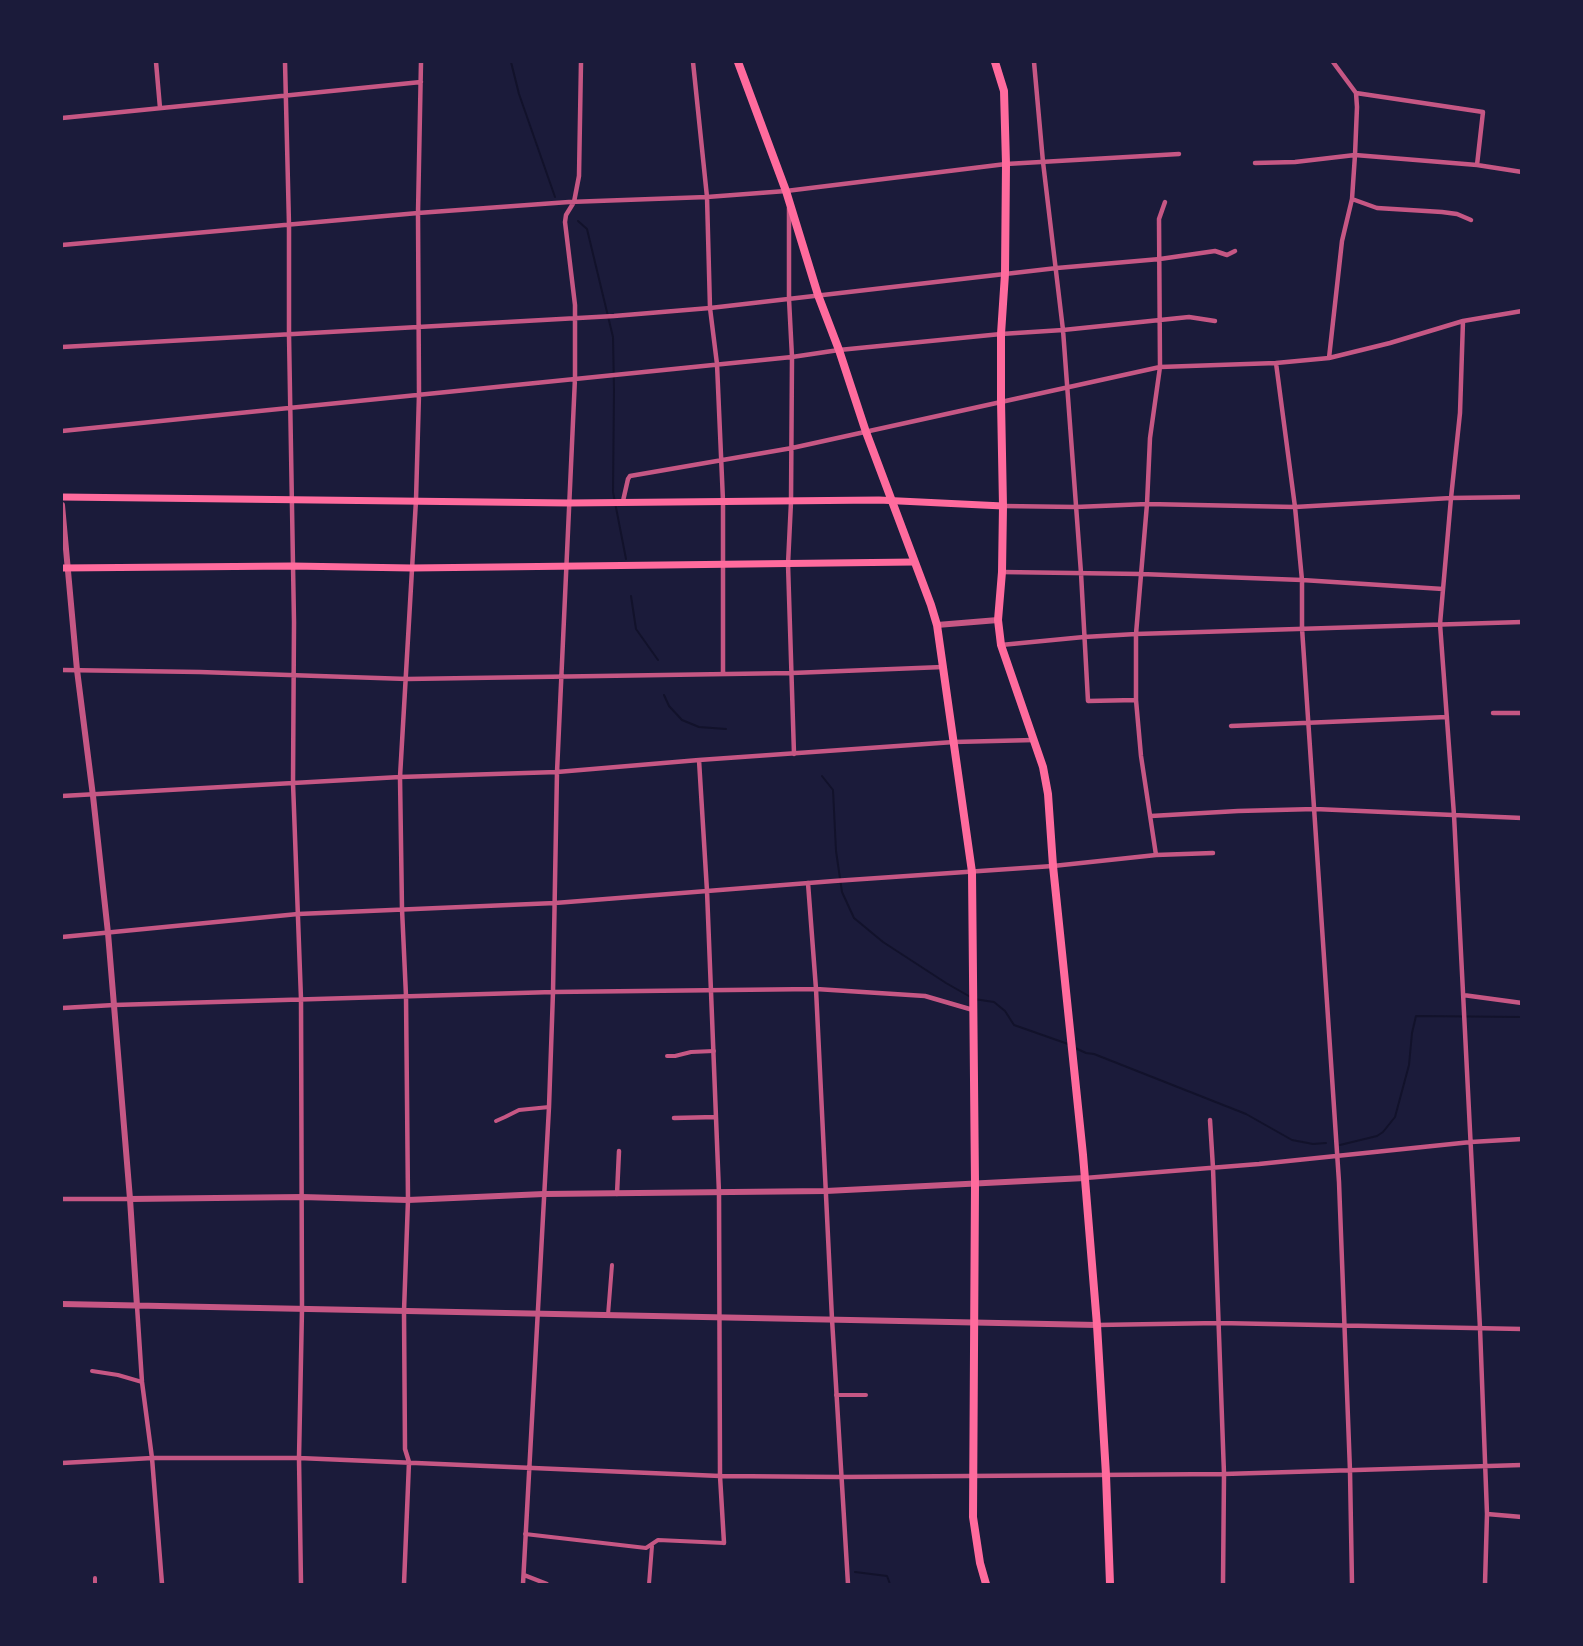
<!DOCTYPE html>
<html>
<head>
<meta charset="utf-8">
<style>
	body { margin:0 }
	#map { position:relative; width:1583px; height:1646px; overflow:hidden; background:#1b1b3a; font-family:"Crimson Pro",serif }
	canvas { display:block }
	.frame { position:absolute; inset:0; border:63px solid #1b1b3a; pointer-events:none }
</style>
</head>
<body>
<div id="map">
<canvas width="1583" height="1646"></canvas>
<div class="frame"></div>
</div>
<script>
const g = document.querySelector('canvas').getContext('2d');
g.lineJoin = 'round';
function toPath(rows) {
  const path = new Path2D();
  for (const r of rows) {
    path.moveTo(r[0], r[1]);
    for (let i = 2; i < r.length; i += 2) path.lineTo(r[i], r[i + 1]);
  }
  return path;
}
function strokePath(path, color, width, dash) {
  g.strokeStyle = color;
  g.lineWidth = width;
  g.lineCap = dash ? 'butt' : 'round';
  g.setLineDash(dash || []);
  g.stroke(path);
}
const stream = toPath([
	[511,62,519,94,555,197],
	[578,221,587,229,613,337,614,390,613,492,626,559],
	[631,596,636,629,658,660],
	[664,695,669,706,682,720,699,727,726,729],
	[822,776,833,790,836,851,842,892,854,918,883,942,946,983,974,999,994,1002,1005,1011,1014,1025,1068,1044],
	[1073,1047,1086,1053,1094,1054,1246,1114,1292,1140,1313,1144,1326,1143],
	[1340,1145,1377,1136,1383,1132,1395,1117,1409,1065,1412,1033,1416,1016,1522,1017],
	[855,1572,887,1576,890,1584]
]);
const pedestrian = toPath([
	[667,1056,675,1056,691,1052,714,1051],
	[496,1121,505,1117,519,1110,549,1107],
	[608,1315,612,1265],
	[92,1371,118,1375,142,1382],
	[836,1395,866,1395],
	[525,1534,646,1548,658,1540,724,1543],
	[95,1578,95,1584],
	[649,1584,652,1546]
]);
const minor = toPath([
	[156,62,160,108],
	[285,62,289,225,289,335,294,622,293,783,301,999,302,1309,299,1458,301,1584],
	[693,62,707,197,710,308,717,364,723,501,723,674],
	[1034,62,1043,162,1063,330,1081,573,1088,701,1136,700],
	[1356,93,1483,112,1477,165],
	[62,118,421,82],
	[1255,163,1295,162,1355,155,1477,165,1522,172],
	[1352,199,1377,208,1442,212,1457,214,1471,220],
	[789,208,789,299,792,357,791,502,788,564,794,754],
	[62,245,418,213,569,202,707,197,786,191,1006,164,1179,154],
	[1463,321,1460,413,1451,498,1440,624,1454,815,1480,1328,1487,1514,1485,1584],
	[62,347,614,316,710,308,1057,268,1160,259,1215,251,1227,255,1235,251],
	[1329,358,1342,241,1352,199,1355,155,1357,107,1356,93,1333,62],
	[1276,363,1295,507,1302,580,1302,628,1339,1182,1350,1471,1352,1584],
	[62,431,792,357,839,350,1001,334,1063,330,1189,317,1215,321],
	[623,501,628,479,630,476,792,448,1160,367,1276,363,1329,358,1390,343,1463,321,1522,311],
	[1003,506,1076,507,1147,504,1295,507,1451,498,1522,497],
	[1002,572,1141,574,1302,580,1443,589],
	[1001,645,1084,637,1136,634,1522,622],
	[62,670,200,672,407,679,792,673,943,667],
	[1493,713,1522,713],
	[1231,726,1447,717],
	[699,760,707,891,719,1193,720,1476,724,1543],
	[62,796,400,777,557,772,699,760,954,742,1034,740],
	[1151,816,1238,811,1315,809,1522,818],
	[1156,855,1141,756,1136,700,1136,634,1147,504,1150,438,1160,367,1159,219,1165,202],
	[808,883,816,989,832,1319,848,1584],
	[62,937,298,914,555,903,834,881,1053,866,1156,855,1213,853],
	[1463,995,1522,1003],
	[62,1008,114,1005,553,992,816,989,925,996,973,1010],
	[674,1118,716,1117],
	[1210,1120,1213,1168,1224,1474,1223,1584],
	[1085,1178,1259,1164,1471,1142,1522,1139],
	[617,1194,619,1151],
	[62,1199,130,1199],
	[137,1306,142,1382,152,1458,162,1584],
	[1097,1325,1219,1323,1522,1329],
	[62,1463,152,1458,299,1458,720,1476,841,1477,1224,1474,1522,1465],
	[1487,1514,1522,1517],
	[524,1575,547,1584],
	[404,1584,409,1462,405,1449,404,1311,408,1200,406,996,402,909,400,777,416,500,419,394,418,213,421,62],
	[523,1584,549,1107,553,992,557,772,575,378,575,305,565,222,566,215,574,202,579,176,581,62]
]);
const tertiary = toPath([
	[62,505,77,670,93,796,108,933,130,1199,137,1306],
	[937,625,998,620],
	[130,1199,302,1197,408,1200,544,1194,826,1191,1085,1178],
	[62,1304,1097,1325]
]);
const secondary = toPath([
	[62,497,569,503,879,500,1003,506],
	[62,568,292,566,412,568,914,562]
]);
const primary = toPath([
	[738,62,786,191,818,295,839,350,866,432,931,605,937,625,972,872,975,1184,973,1517,980,1563,986,1584],
	[995,62,1004,91,1006,164,1005,274,1001,334,1001,401,1003,506,1002,572,998,620,1001,645,1043,767,1048,794,1053,866,1083,1155,1097,1325,1106,1475,1110,1584]
]);
strokePath(stream, '#12122b', 2);
strokePath(pedestrian, '#c65784', 4);
strokePath(minor, '#c65784', 4.5);
strokePath(tertiary, '#c65784', 6);
strokePath(secondary, '#ff6b9d', 7);
strokePath(primary, '#ff6b9d', 8);
</script>
</body>
</html>
